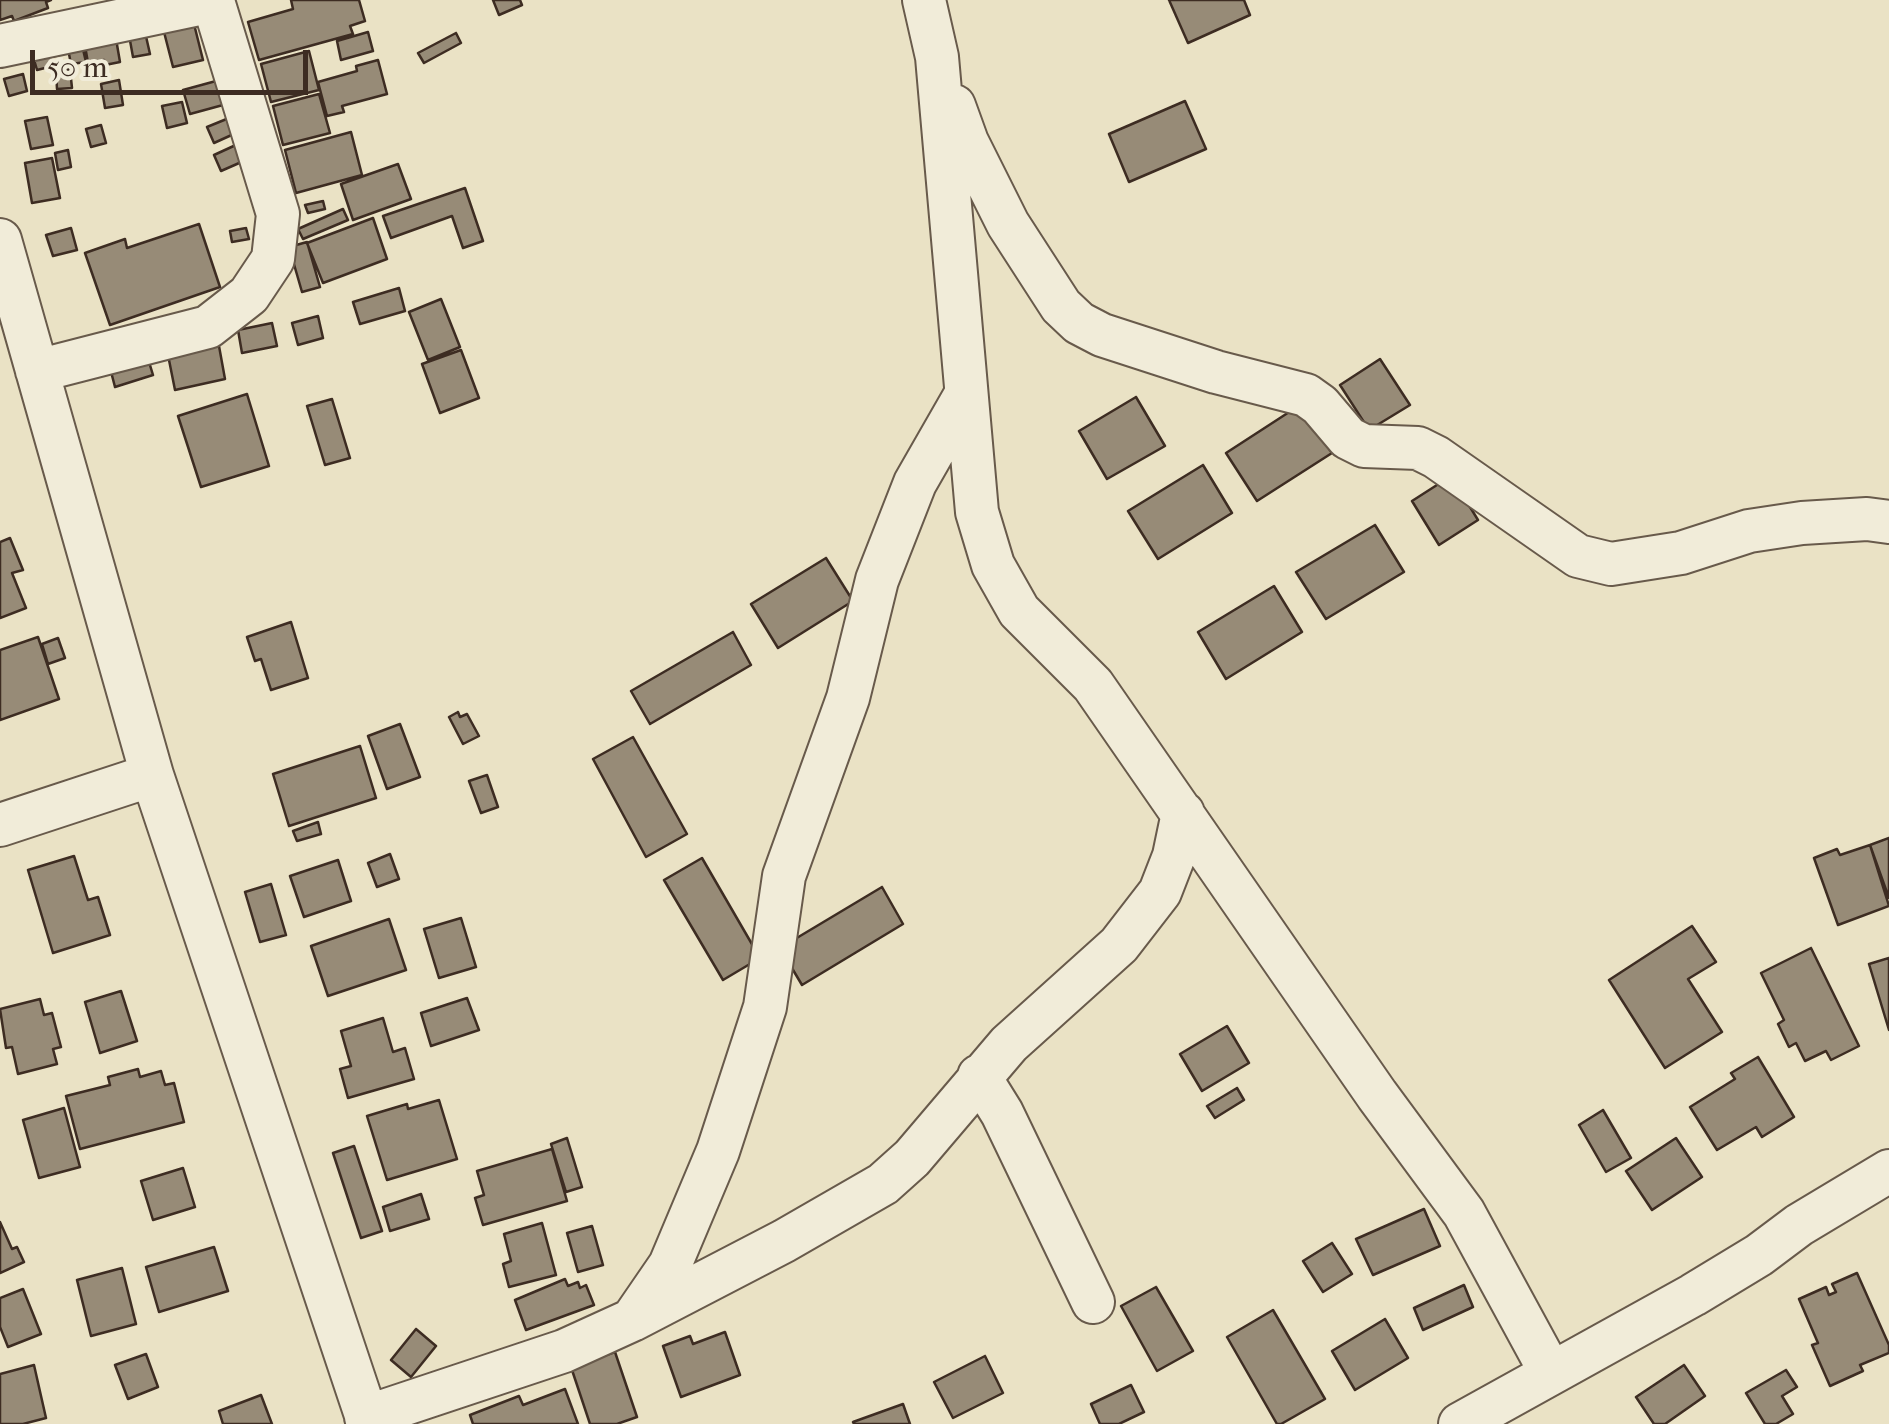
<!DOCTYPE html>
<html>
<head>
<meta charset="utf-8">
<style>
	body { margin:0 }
	#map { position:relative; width:1889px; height:1424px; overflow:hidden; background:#eae2c5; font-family:"IM FELL French Canon",serif }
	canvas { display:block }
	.scale { position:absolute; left:30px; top:50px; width:278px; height:45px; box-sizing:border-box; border:5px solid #3d2c22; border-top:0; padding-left:12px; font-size:30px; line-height:35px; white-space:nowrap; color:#3d2c22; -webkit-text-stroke:8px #f1ecd9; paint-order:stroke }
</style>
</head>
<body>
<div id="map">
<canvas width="1889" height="1424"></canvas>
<div class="scale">50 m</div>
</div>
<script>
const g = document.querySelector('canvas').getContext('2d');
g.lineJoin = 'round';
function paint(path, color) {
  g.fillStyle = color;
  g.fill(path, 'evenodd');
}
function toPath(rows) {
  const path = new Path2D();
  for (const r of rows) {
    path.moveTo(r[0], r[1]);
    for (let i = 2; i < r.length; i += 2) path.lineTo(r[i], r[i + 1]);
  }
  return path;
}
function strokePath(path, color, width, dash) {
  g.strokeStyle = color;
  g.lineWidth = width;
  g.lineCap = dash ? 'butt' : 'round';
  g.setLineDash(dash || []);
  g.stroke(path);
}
const building = toPath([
	[0,0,51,0,46,2,48,8,14,21,12,16,0,20,0,0],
	[291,0,359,0,365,21,350,26,353,34,259,60,248,22,293,9,291,0],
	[493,0,520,0,522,5,499,15,493,0],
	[1169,0,1244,0,1250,15,1188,43,1169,0],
	[194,24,203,60,173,67,164,32,194,24],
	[145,32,150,54,133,57,129,35,145,32],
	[368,32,373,51,341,60,337,41,368,32],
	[115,33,120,62,105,65,104,60,88,63,84,40,115,33],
	[456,33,461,43,424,63,418,53,456,33],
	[81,41,86,62,71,64,67,44,81,41],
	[49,51,53,66,37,70,33,56,49,51],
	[309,51,319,90,271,102,261,64,309,51],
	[378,60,387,94,342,106,344,112,327,116,318,82,357,71,356,66,378,60],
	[70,69,72,88,57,89,56,72,70,69],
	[23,74,27,91,9,96,4,79,23,74],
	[119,80,123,105,105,108,101,84,119,80],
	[216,81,223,105,190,114,183,90,216,81],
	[319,94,330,133,283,145,273,106,319,94],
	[1185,101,1206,149,1129,182,1109,134,1185,101],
	[182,102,187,123,167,128,162,106,182,102],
	[47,117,53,145,31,149,25,121,47,117],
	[229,118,236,133,214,143,207,127,229,118],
	[101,125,106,143,91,147,86,129,101,125],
	[351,132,362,175,296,193,285,150,351,132],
	[238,144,246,160,221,171,214,155,238,144],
	[68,150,71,167,58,170,55,153,68,150],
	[52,158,60,198,32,203,25,163,52,158],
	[398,164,411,199,353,220,341,184,398,164],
	[465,188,483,241,463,248,452,216,391,238,383,216,465,188],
	[323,201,325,209,308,213,305,205,323,201],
	[343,209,348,220,303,239,298,229,343,209],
	[373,218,387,259,323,283,307,243,373,218],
	[199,224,220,287,110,325,85,253,125,239,127,248,199,224],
	[71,228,77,250,53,256,46,235,71,228],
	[246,228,249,239,232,242,230,231,246,228],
	[307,242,320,287,302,292,289,247,307,242],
	[399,288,405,311,360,324,353,302,399,288],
	[441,299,460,347,428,360,409,312,441,299],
	[318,316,323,338,298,345,292,323,318,316],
	[272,323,277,346,242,353,238,330,272,323],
	[217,335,225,379,175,390,166,345,217,335],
	[461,350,479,398,440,413,422,364,461,350],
	[146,352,153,375,115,387,109,364,146,352],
	[1380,359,1410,405,1369,430,1340,385,1380,359],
	[247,394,269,466,201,487,178,416,247,394],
	[1136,397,1165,446,1107,479,1079,431,1136,397],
	[332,399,350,458,325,465,307,406,332,399],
	[1300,405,1332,453,1257,501,1226,453,1300,405],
	[1203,465,1232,513,1158,559,1128,511,1203,465],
	[1451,476,1478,520,1439,545,1412,501,1451,476],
	[1375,525,1404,572,1326,619,1296,572,1375,525],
	[10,538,23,570,12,573,26,608,0,618,0,542,10,538],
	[826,558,853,601,778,648,751,604,826,558],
	[1274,586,1302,632,1226,679,1198,632,1274,586],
	[291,622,308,678,271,690,261,659,255,661,247,637,291,622],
	[733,632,751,665,650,724,631,691,733,632],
	[38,637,59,699,0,720,0,650,38,637],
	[58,638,65,658,48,664,42,644,58,638],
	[458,712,460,717,467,714,479,736,463,744,449,717,458,712],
	[400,724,420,777,387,789,368,736,400,724],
	[633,737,687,834,646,857,593,759,633,737],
	[360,746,376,798,289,826,273,774,360,746],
	[487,775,498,807,481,813,469,781,487,775],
	[318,822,321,834,297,841,293,831,318,822],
	[1889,838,1889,898,1870,845,1889,838],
	[1870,845,1889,906,1838,925,1814,858,1837,849,1840,855,1870,845],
	[390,854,399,879,377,887,368,863,390,854],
	[74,856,88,900,98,897,110,935,53,953,28,870,74,856],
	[702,858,760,958,723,980,664,880,702,858],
	[338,860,351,901,304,917,290,876,338,860],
	[271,884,286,935,260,942,245,892,271,884],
	[882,887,903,924,802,985,780,948,882,887],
	[461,918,476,967,439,978,424,929,461,918],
	[389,919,406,970,328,996,311,946,389,919],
	[1692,926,1716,962,1688,979,1722,1032,1665,1068,1609,980,1692,926],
	[1811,948,1859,1046,1831,1060,1826,1051,1805,1061,1796,1043,1789,1047,1778,1024,1784,1020,1761,973,1811,948],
	[1889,958,1889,1030,1869,964,1889,958],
	[121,991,137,1041,100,1053,85,1002,121,991],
	[467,998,479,1030,431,1046,421,1013,467,998],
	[40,999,44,1015,52,1013,61,1047,53,1049,57,1064,18,1074,12,1047,6,1048,0,1009,40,999],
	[383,1018,393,1052,405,1048,414,1079,348,1098,340,1069,351,1066,341,1031,383,1018],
	[1227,1026,1249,1063,1202,1091,1180,1054,1227,1026],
	[1758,1057,1794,1117,1762,1137,1756,1127,1717,1150,1690,1107,1735,1079,1731,1073,1758,1057],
	[138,1069,140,1077,161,1071,165,1085,174,1083,184,1122,80,1149,66,1096,110,1085,108,1077,138,1069],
	[1237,1088,1244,1100,1215,1118,1207,1106,1237,1088],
	[439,1100,457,1159,387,1180,367,1116,407,1104,408,1109,439,1100],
	[64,1108,80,1167,39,1178,23,1120,64,1108],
	[1603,1110,1631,1158,1606,1172,1579,1125,1603,1110],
	[567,1138,582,1187,566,1192,551,1144,567,1138],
	[1676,1138,1702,1177,1652,1210,1626,1171,1676,1138],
	[354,1146,382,1231,361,1238,333,1153,354,1146],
	[552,1149,567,1201,483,1225,475,1198,484,1195,477,1171,552,1149],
	[183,1168,195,1207,153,1220,141,1181,183,1168],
	[421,1194,429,1219,390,1231,383,1207,421,1194],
	[1424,1209,1440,1246,1373,1275,1356,1239,1424,1209],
	[0,1222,12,1249,17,1247,24,1262,0,1273,0,1222],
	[542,1223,556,1275,509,1287,503,1264,511,1261,504,1234,542,1223],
	[592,1226,603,1265,578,1272,567,1233,592,1226],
	[1332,1243,1352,1274,1323,1292,1303,1261,1332,1243],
	[214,1247,228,1291,159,1312,146,1267,214,1247],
	[122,1268,136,1324,91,1336,77,1280,122,1268],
	[1857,1273,1889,1345,1889,1353,1860,1365,1863,1371,1830,1386,1812,1345,1818,1343,1799,1299,1826,1287,1829,1295,1836,1292,1832,1284,1857,1273],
	[565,1279,568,1286,578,1282,580,1288,586,1285,594,1305,526,1330,515,1300,565,1279],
	[1464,1285,1473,1307,1423,1330,1414,1308,1464,1285],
	[1156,1287,1193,1351,1157,1371,1121,1306,1156,1287],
	[23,1289,41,1334,8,1347,0,1327,0,1298,23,1289],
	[1273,1310,1325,1399,1281,1424,1277,1424,1227,1337,1273,1310],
	[1385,1319,1408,1358,1355,1390,1332,1351,1385,1319],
	[416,1329,436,1346,411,1377,391,1360,416,1329],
	[725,1332,740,1375,681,1397,663,1346,690,1336,693,1344,725,1332],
	[615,1352,637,1417,617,1424,590,1424,571,1367,615,1352],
	[146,1354,158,1387,128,1399,115,1365,146,1354],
	[985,1356,1003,1393,953,1418,934,1382,985,1356],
	[34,1365,46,1418,23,1424,0,1424,0,1374,34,1365],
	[1684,1365,1705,1396,1665,1424,1654,1424,1636,1397,1684,1365],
	[1786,1370,1797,1387,1782,1396,1793,1414,1776,1424,1765,1424,1746,1393,1786,1370],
	[1131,1385,1144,1412,1119,1424,1100,1424,1091,1404,1131,1385],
	[565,1389,578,1424,473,1424,470,1415,519,1396,523,1405,565,1389],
	[261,1395,272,1424,223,1424,219,1411,261,1395],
	[903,1404,910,1424,854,1424,853,1422,903,1404]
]);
const minor = toPath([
	[924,0,937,57,977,512,993,565,1019,611,1093,685,1377,1095,1464,1213,1551,1373],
	[0,46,213,1,278,214,273,259,249,295,208,327,37,371],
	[954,106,967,142,1008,224,1061,306,1079,323,1102,335,1216,372,1306,395,1320,405,1348,438,1364,446,1418,448,1436,457,1578,556,1611,564,1681,553,1749,531,1802,523,1867,519,1889,522],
	[0,240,152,775,369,1424],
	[0,825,152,775],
	[979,1076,1002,1113,1093,1302],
	[635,1316,670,1265,718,1151,765,1007,784,876,848,698,877,580,915,483,966,394],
	[366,1417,564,1351,632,1320,784,1241,883,1184,912,1158,1009,1044,1119,945,1160,892,1174,856,1183,813],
	[1460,1424,1693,1295,1759,1255,1799,1225,1889,1171]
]);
paint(building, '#978b77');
strokePath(building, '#3d2c22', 2.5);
strokePath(minor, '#685a4b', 46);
strokePath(minor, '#f1ecd9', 42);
</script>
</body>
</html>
